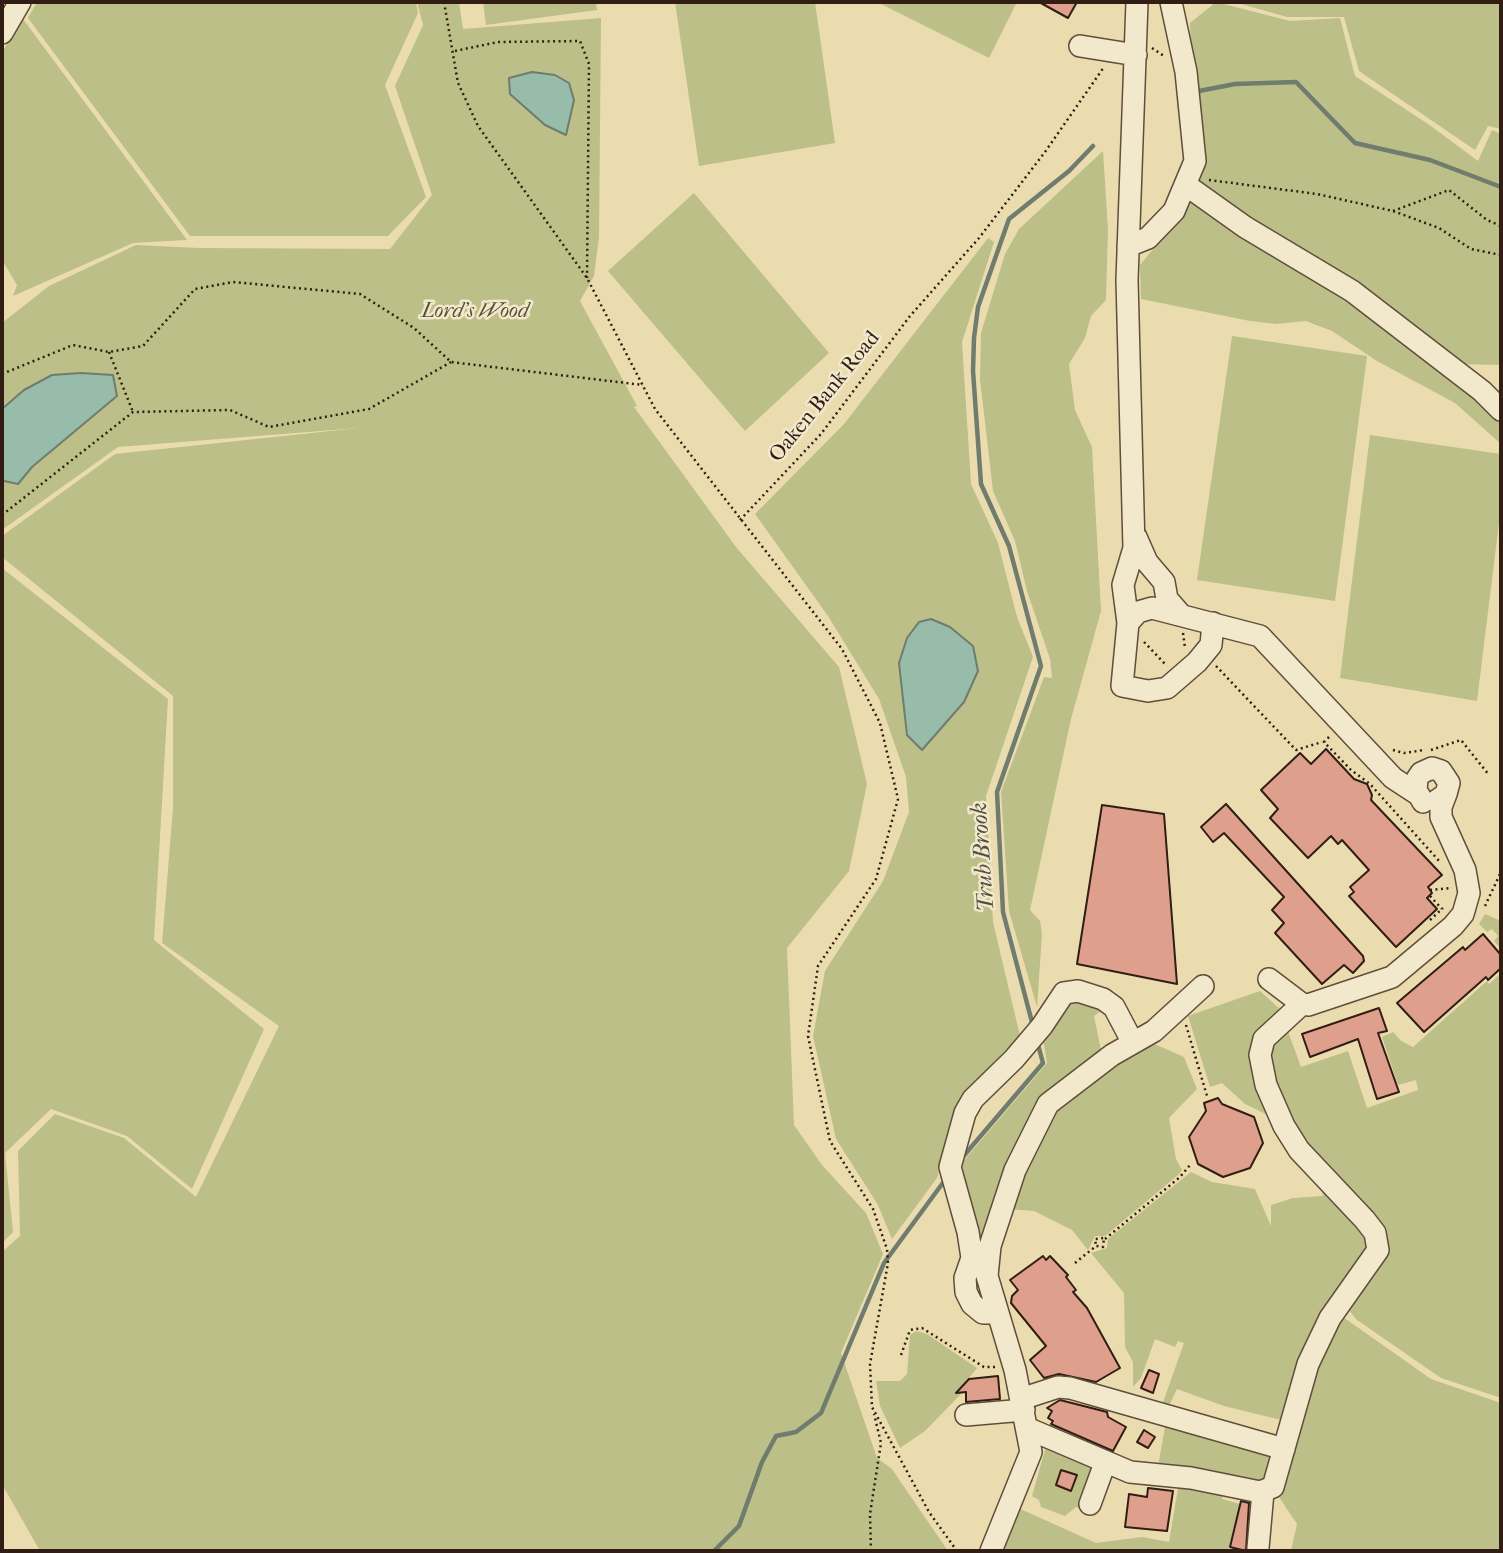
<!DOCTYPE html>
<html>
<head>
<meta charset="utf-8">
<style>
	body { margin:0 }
	#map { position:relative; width:1503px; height:1553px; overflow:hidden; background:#ebdcaf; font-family:"IM FELL French Canon",serif }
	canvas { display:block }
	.frame { position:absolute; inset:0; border:4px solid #311d14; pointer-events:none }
</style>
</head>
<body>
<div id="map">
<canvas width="1503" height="1553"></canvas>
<div class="frame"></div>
</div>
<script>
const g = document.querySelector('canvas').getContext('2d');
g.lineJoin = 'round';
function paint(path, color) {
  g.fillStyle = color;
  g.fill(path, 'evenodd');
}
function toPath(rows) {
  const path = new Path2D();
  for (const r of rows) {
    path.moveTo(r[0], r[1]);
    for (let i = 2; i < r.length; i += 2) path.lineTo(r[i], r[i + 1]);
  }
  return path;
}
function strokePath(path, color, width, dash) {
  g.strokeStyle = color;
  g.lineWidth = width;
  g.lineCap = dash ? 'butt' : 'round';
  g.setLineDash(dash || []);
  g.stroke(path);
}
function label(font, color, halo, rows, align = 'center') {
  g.font = font + ' "IM FELL French Canon",serif';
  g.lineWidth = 5;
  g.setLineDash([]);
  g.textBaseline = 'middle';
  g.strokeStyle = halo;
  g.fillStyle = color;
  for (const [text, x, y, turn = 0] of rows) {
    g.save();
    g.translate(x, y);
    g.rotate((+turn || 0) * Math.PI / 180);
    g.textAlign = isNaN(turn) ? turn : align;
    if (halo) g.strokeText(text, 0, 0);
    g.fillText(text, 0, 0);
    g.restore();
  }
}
const green = toPath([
	[37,2,416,2,418,13,385,85,426,197,388,236,190,236,28,18],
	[417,2,459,2,463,29,601,18,599,237,594,276,580,301,637,406,634,407,736,547,839,667,867,784,849,871,787,948,794,1125,822,1165,866,1213,883,1254,841,1353,877,1458,892,1469,948,1551,40,1551,2,1484,2,1252,20,1236,18,1151,55,1114,124,1138,196,1197,279,1026,162,943,173,808,173,696,2,557,2,536,115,454,359,428,118,447,2,530,2,323,49,286,136,245,199,248,390,249,432,195,395,86,423,25],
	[483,2,596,2,597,10,486,25],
	[675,2,815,2,835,143,699,166],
	[877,2,1017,2,989,58],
	[1216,2,1290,21,1340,18,1355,76,1431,126,1478,161,1492,130,1501,134,1501,365,1458,364,1258,230,1195,179,1190,23],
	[1234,2,1501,2,1501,129,1488,126,1475,150,1359,71,1344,17,1287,17],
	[23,19,187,240,133,243,13,296,17,285,2,260,2,52],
	[1103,151,1108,230,1106,300,1091,316,1085,338,1069,364,1075,410,1092,447,1101,611,1071,719,1030,910,1040,921,1042,934,1037,1007,1009,911,1001,792,1044,677,1052,678,1050,659,1027,591,1015,541,993,491,980,379,981,333,1005,254,1019,229],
	[694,193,829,353,745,431,608,271],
	[1195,198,1345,292,1501,420,1501,444,1455,403,1377,361,1332,331,1306,321,1276,324,1250,321,1141,299,1140,265],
	[988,238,994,242,962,342,971,484,998,543,1017,617,1033,657,986,796,993,922,1020,1036,961,1095,937,1178,892,1239,878,1205,836,1139,813,1036,825,971,883,881,909,812,906,777,879,699,828,616,755,514,844,424],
	[931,619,907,735,899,663],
	[1232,336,1367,356,1335,601,1197,580],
	[1370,435,1501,454,1501,507,1477,701,1340,678],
	[2,568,168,699,154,940,264,1029,192,1189,127,1136,51,1109,5,1153,13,1232,2,1243],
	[1485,914,1501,921,1501,949,1494,941,1498,936,1492,929,1487,932,1479,924],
	[1501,973,1501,1398,1441,1378,1357,1320,1338,1297,1285,1421,1224,1406,1177,1389,1167,1410,1161,1408,1184,1343,1178,1341,1175,1347,1155,1339,1141,1378,1133,1387,1133,1362,1125,1347,1124,1293,1091,1253,1107,1248,1108,1239,1191,1172,1212,1182,1255,1189,1271,1226,1271,1205,1293,1198,1323,1196,1317,1163,1300,1144,1263,1057,1286,1026,1301,1067,1348,1051,1367,1108,1418,1090,1416,1080,1398,1085,1382,1037,1393,1032,1401,1041,1413,1047,1487,981,1489,984],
	[1260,991,1282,1011,1257,1030,1252,1045,1270,1116,1245,1104,1222,1083,1210,1087,1188,1016],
	[1070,997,1104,1009,1094,1016,1102,1055,1034,1106,1018,1140,997,1196,980,1259,954,1172,1047,1063,1042,1033],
	[1152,1043,1184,1057,1197,1089,1169,1118,1176,1159,1182,1170,1178,1175,1105,1236,1095,1236,1088,1250,1072,1230,1034,1211,1008,1209,1042,1127,1062,1103,1118,1062],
	[1343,1317,1431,1379,1501,1403,1501,1551,1291,1551,1297,1524,1279,1497,1318,1365],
	[916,1331,927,1334,977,1368,962,1387,962,1393,925,1431,900,1448,880,1406,876,1381,900,1381,907,1374,910,1335],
	[1166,1421,1277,1451,1269,1483,1158,1467],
	[1048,1439,1101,1466,1081,1508,1076,1507,1065,1516,1041,1507,1039,1500,1032,1496],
	[1179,1482,1225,1489,1222,1499,1240,1504,1228,1551,997,1551,1016,1507,1096,1543,1142,1537,1169,1542]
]);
const water = toPath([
	[532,72,555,75,569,83,574,100,566,135,545,125,510,94,509,78,532,72],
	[81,373,113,375,117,396,32,467,18,484,4,481,2,479,2,409,24,390,52,375,81,373],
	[931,619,950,627,973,646,978,671,964,702,922,750,907,735,899,663,907,638,919,622,931,619]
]);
const stream = toPath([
	[1194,92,1235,84,1296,82,1355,143,1430,160,1501,187],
	[1033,1026,1003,912,997,792,1041,666,1009,546,981,484,973,371,974,338,978,307,1009,219,1069,171,1093,146],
	[961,1159,1043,1063,1037,1041],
	[714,1551,739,1526,762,1462,776,1436,796,1432,821,1413,884,1263,945,1180]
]);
const building = toPath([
	[1039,2,1077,2,1068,18,1039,2],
	[1326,749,1354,779,1367,784,1372,795,1371,800,1442,875,1428,887,1432,893,1427,898,1437,909,1396,947,1349,896,1354,892,1350,887,1369,870,1342,840,1338,844,1331,836,1308,858,1270,818,1278,809,1261,790,1300,753,1311,764,1326,749],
	[1226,804,1363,956,1364,961,1353,973,1344,965,1322,984,1275,933,1284,923,1272,910,1284,897,1224,833,1213,842,1201,827,1226,804],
	[1102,805,1164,814,1177,984,1077,964,1102,805],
	[1483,934,1501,955,1501,968,1488,980,1486,977,1424,1032,1397,1003,1463,947,1465,950,1483,934],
	[1379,1008,1387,1031,1378,1033,1399,1092,1377,1099,1358,1039,1310,1057,1302,1034,1379,1008],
	[1218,1098,1222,1104,1254,1117,1263,1143,1250,1168,1223,1177,1198,1164,1189,1137,1206,1111,1204,1103,1218,1098],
	[1043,1256,1046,1260,1050,1256,1068,1275,1066,1277,1076,1290,1073,1292,1087,1308,1120,1368,1096,1382,1059,1374,1044,1378,1030,1360,1046,1346,1011,1303,1012,1296,1018,1290,1010,1280,1043,1256],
	[1149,1370,1159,1374,1153,1393,1141,1388,1149,1370],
	[998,1376,1000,1399,966,1402,966,1392,956,1393,969,1379,998,1376],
	[1060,1400,1107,1412,1108,1417,1126,1427,1113,1451,1051,1424,1053,1421,1048,1418,1052,1411,1047,1408,1060,1400],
	[1144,1430,1155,1437,1148,1448,1137,1442,1144,1430],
	[1061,1470,1077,1475,1071,1491,1056,1485,1061,1470],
	[1148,1488,1173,1491,1167,1531,1125,1527,1129,1494,1147,1497,1148,1488],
	[1241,1501,1249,1503,1246,1551,1230,1547,1241,1501]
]);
const path = toPath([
	[444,2,458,83,478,126,587,278,655,409,842,649,880,723,898,799,876,879,818,966,808,1036,830,1141,873,1209,887,1249,888,1263,870,1364,872,1407,929,1512,957,1551],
	[1152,48,1164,56],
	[455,51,498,42,580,41,589,64,587,278],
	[1209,180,1317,194,1393,211,1439,228,1471,249,1501,255],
	[1393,211,1449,190,1487,220,1501,226],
	[109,352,133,412],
	[2,374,73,345,109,352,143,346,195,289,233,282,360,294,414,328,451,362,643,385],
	[2,515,133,412,230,410,269,427,369,409,451,362],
	[740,520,821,434,910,316,979,238,1045,152,1104,67],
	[1183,633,1185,648],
	[1144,642,1166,665],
	[1216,666,1296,750,1322,742],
	[1329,737,1324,742,1351,770,1370,784,1440,862],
	[1393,750,1404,753,1424,750],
	[1431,750,1461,740,1489,775],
	[1430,890,1452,888],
	[1430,896,1442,909],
	[1485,906,1501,872],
	[1430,920,1443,908],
	[1186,1025,1207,1096],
	[1105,1239,1180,1177,1190,1165],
	[1075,1263,1096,1246,1103,1247,1104,1238,1095,1239,1096,1246],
	[901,1355,910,1330,922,1328,984,1367,998,1367],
	[871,1551,870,1514,881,1443,874,1414]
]);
const minor = toPath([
	[1137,2,1127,280,1134,548,1123,585,1128,623,1122,686,1148,691,1167,688,1197,662,1211,645,1213,623],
	[2,33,20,2],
	[1080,46,1136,55],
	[1186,185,1245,227,1352,291,1482,391,1501,410],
	[1128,246,1148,238,1174,211,1195,161,1186,72,1171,2],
	[1136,537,1147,562,1164,582,1167,599,1181,615],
	[1128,623,1138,612,1152,608,1260,636,1393,778,1419,795],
	[1423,802,1416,790,1417,779,1421,773,1432,768,1441,771,1449,783,1446,794,1436,801],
	[1269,979,1302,1004,1308,1005,1392,977,1453,926,1463,914,1469,893,1465,870,1441,817,1441,807,1446,794],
	[996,1313,983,1313,972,1304,966,1292,965,1278,972,1258,968,1232,950,1167,965,1113,973,1099,1014,1059,1042,1026,1064,993,1078,991,1103,999,1114,1007,1133,1043],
	[1021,1399,1058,1387,1070,1388,1284,1449],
	[966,1415,1024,1410],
	[1029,1429,1130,1472,1191,1478,1260,1492,1273,1487,1308,1364,1330,1318,1378,1250,1375,1233,1365,1220,1299,1150,1284,1126,1266,1085,1260,1055,1264,1039,1302,1004],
	[1090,1504,1105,1463],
	[1258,1548,1263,1492],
	[991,1551,1031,1452,1015,1370,987,1276,990,1246,1015,1170,1048,1104,1112,1055,1154,1031,1203,986]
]);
const parkNames = [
	["Lord's Wood",475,312]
];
const streetNames = [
	["Oaken Bank Road",825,397,-51]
];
const waterNames = [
	["Trub Brook",984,857,-94]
];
paint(green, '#bcbf87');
paint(water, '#98bcaa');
strokePath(water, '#6f7c6e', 2);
strokePath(stream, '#6f7c6e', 4.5);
paint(building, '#dea08c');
strokePath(building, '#311d14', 2);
strokePath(minor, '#604d3b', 24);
strokePath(path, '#311d14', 2.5, [2, 3.5]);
strokePath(minor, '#f2e8cb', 21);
label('italic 21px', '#5b4e36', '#f2e8cb', parkNames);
label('21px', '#311d14', '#f2e8cb', streetNames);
label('italic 23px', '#504d41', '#f2e8cb', waterNames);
</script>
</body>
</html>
